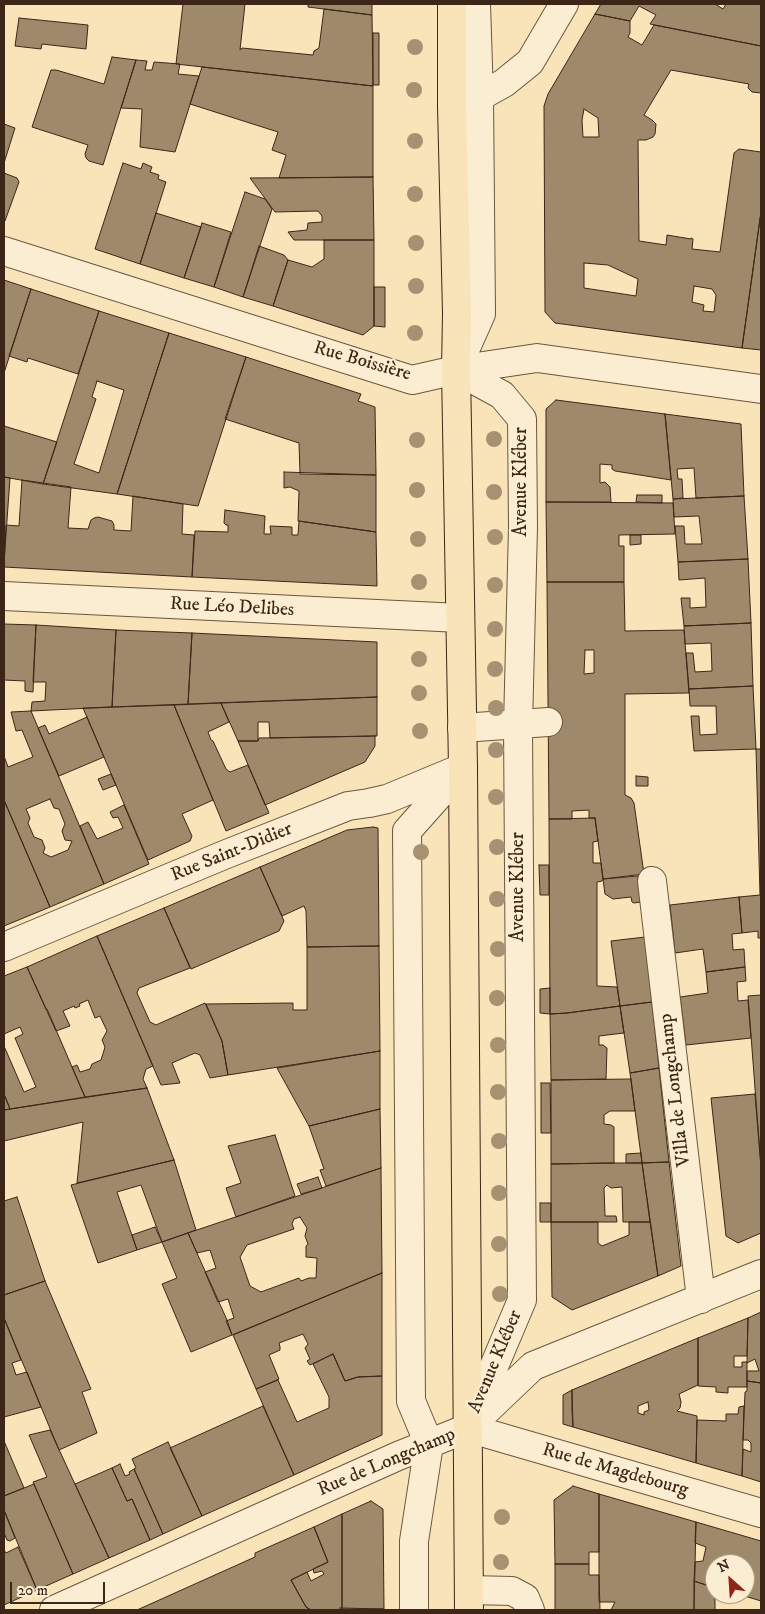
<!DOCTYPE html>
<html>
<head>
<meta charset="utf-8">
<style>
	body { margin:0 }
	#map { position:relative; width:765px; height:1614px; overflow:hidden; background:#f8e4b8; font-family:"IM FELL DW Pica",serif }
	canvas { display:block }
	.frame { position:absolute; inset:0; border:5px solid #3c2618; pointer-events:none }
	.north { position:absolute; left:705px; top:1554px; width:50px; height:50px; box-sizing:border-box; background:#faedd1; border:1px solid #ae9d87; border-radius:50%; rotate:334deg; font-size:14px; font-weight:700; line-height:20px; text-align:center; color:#3c2618 }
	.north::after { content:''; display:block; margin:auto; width:18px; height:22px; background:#8f2418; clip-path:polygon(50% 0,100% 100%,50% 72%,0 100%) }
	.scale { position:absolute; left:10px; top:1582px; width:95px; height:22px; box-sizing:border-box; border:2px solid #3c2618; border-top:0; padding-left:6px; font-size:15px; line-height:18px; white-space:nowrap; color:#3c2618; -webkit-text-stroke:4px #faedd1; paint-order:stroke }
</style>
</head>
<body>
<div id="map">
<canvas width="765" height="1614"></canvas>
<div class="frame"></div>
<div class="north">N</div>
<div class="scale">20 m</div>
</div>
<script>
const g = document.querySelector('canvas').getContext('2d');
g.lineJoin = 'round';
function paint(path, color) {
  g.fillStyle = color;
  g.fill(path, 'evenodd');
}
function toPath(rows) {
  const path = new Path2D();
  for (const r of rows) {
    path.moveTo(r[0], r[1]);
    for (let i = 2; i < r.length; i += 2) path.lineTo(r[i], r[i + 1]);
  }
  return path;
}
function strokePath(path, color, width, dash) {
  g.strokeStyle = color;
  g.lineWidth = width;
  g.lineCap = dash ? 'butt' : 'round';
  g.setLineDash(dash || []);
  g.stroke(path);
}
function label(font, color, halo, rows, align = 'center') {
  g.font = font + ' "IM FELL DW Pica",serif';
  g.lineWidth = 4.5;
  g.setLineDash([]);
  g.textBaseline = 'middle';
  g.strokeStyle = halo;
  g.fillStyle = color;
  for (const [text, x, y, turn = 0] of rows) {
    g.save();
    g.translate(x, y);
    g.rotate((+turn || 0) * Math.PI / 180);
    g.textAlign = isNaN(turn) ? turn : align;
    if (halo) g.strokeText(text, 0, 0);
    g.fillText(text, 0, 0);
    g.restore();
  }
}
const building = toPath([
	[183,4,245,4,240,50,242,48,313,55,314,51,319,48,324,9,372,15,373,86,176,64,183,4],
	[308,4,372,4,372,15,308,7,308,4],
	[601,4,715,4,723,9,726,4,761,4,761,46,650,24,656,15,639,6,630,21,595,14,601,4],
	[595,14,630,21,630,33,628,37,642,45,654,25,761,46,761,93,752,92,748,88,749,84,671,70,644,115,652,120,656,124,655,134,653,137,646,140,638,140,639,241,666,245,667,235,691,239,691,238,693,239,692,249,720,252,734,153,739,149,761,152,761,212,742,348,555,323,545,312,544,106,548,94,595,14],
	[584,109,598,118,599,137,583,137,582,120,584,109],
	[584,263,608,265,638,279,636,296,584,288,584,263],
	[694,286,712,289,716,295,714,312,703,311,704,305,692,302,694,286],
	[19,18,88,25,86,49,42,44,41,49,15,46,19,18],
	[373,33,379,33,379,85,373,85,373,33],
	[112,57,136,60,103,165,89,161,86,158,85,154,88,145,32,127,51,70,56,70,104,84,112,57],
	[136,60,147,61,145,70,152,70,154,62,180,64,178,74,199,76,175,152,140,147,142,109,121,108,136,60],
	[202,67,373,86,373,177,279,178,286,155,272,150,278,132,190,104,202,67],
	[4,124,15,128,4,163,4,124],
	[123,163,141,169,143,163,152,167,150,172,159,175,158,179,166,182,140,264,95,249,123,163],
	[4,173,17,178,19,182,5,221,4,220,4,173],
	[373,177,374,240,294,240,288,232,307,230,308,223,322,222,322,216,318,211,275,212,250,178,373,177],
	[245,192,265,199,272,209,243,297,214,287,245,192],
	[761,212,761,350,742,348,761,212],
	[156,213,201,227,184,278,140,264,156,213],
	[202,223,231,232,214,287,184,278,202,223],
	[324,240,374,240,374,326,363,335,273,306,288,260,312,267,324,259,324,240],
	[259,246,284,255,288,260,273,306,243,297,259,246],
	[4,280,31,289,4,373,4,280],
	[374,287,385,287,385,327,374,326,374,287],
	[31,289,99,311,78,374,28,358,27,362,9,356,31,289],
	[99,311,169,333,117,494,43,484,99,311],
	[97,381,124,390,99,473,74,464,96,399,92,397,97,381],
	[169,333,246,357,198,506,117,494,169,333],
	[246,357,361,394,358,401,375,407,376,475,300,474,299,443,225,419,246,357],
	[556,400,665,414,671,480,615,471,612,469,612,465,600,464,600,483,605,482,610,487,611,502,546,502,546,409,556,400],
	[665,414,741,424,744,496,696,498,694,468,677,469,678,479,682,479,683,498,673,499,665,414],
	[4,426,57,442,43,484,4,477,4,426],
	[284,472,376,475,376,532,298,521,299,491,290,487,284,488,284,472],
	[4,477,10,478,4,562,4,477],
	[22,480,71,487,68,528,88,529,91,520,94,518,98,517,112,521,114,525,114,530,131,531,133,496,183,504,182,534,194,535,192,577,4,567,6,525,19,526,22,480],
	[637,495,662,495,662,503,636,502,637,495],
	[744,496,748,559,678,562,675,526,684,526,685,544,702,544,699,516,674,517,673,499,744,496],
	[546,502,673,503,675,534,619,535,619,546,624,546,624,582,547,582,546,502],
	[225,510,265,516,264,534,271,534,270,526,292,527,292,535,298,535,299,521,376,532,377,586,192,577,195,531,228,532,228,525,226,525,224,523,225,510],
	[630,535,641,535,641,544,630,545,630,535],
	[748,559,751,623,684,626,681,598,690,598,690,608,706,607,705,578,679,580,678,562,748,559],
	[547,582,624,582,625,631,684,630,689,693,625,694,625,795,631,798,634,803,644,874,603,879,595,818,589,818,589,810,572,811,572,819,549,819,547,582],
	[585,650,594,650,594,673,584,674,585,650],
	[751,623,753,686,689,689,686,653,693,653,695,672,712,671,711,643,685,644,684,626,751,623],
	[4,624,36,625,33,692,25,691,25,681,4,680,4,624],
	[36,625,116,630,112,707,31,711,32,702,45,701,46,682,33,682,36,625],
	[116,630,192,633,188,704,112,707,116,630],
	[192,633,377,642,377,697,188,704,192,633],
	[753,686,756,749,694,751,691,716,699,716,700,735,717,734,716,706,690,706,689,689,753,686],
	[377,697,377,736,270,738,269,722,258,722,258,741,238,741,221,703,377,697],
	[221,703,229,722,208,732,211,740,213,741,226,769,230,772,248,765,269,813,226,831,174,705,221,703],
	[174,705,213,800,182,814,192,836,190,841,148,860,83,708,174,705],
	[31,711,104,884,50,907,4,800,4,756,8,767,33,757,22,730,16,731,11,712,31,711],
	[50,799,54,808,59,809,65,824,62,831,65,840,72,841,68,850,51,857,43,853,45,848,42,840,34,837,28,823,30,818,26,809,50,799],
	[87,717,104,757,59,776,38,728,45,725,49,734,87,717],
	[375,736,375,746,365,762,265,805,238,741,258,741,259,738,375,736],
	[756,749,761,749,761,938,758,938,758,931,742,933,739,897,760,895,756,749],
	[111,774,116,785,103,790,98,779,111,774],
	[636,776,648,777,648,786,636,786,636,776],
	[4,800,50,907,4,926,4,800],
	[124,805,149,864,104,884,80,826,88,822,97,839,123,828,118,817,113,818,110,812,124,805],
	[595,818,598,841,593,842,593,863,601,863,603,879,602,881,597,882,597,986,617,987,620,1006,567,1013,550,1014,549,819,595,818],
	[373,827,378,828,379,946,307,947,306,911,304,906,282,916,260,867,347,830,373,827],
	[539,865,549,865,549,895,540,895,539,865],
	[260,867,284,921,279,931,191,969,164,908,260,867],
	[638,876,641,902,634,903,632,902,631,897,613,899,605,894,603,879,638,876],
	[739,897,742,933,732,934,733,950,744,949,745,967,706,972,703,949,675,953,670,905,739,897],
	[164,908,190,968,139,988,137,993,150,1022,156,1025,205,1003,222,1041,228,1075,210,1078,200,1055,195,1053,172,1063,180,1083,161,1085,97,936,164,908],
	[97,936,153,1066,146,1069,143,1079,147,1088,85,1097,72,1067,77,1065,80,1072,90,1069,92,1064,101,1060,105,1047,102,1040,107,1031,100,1016,95,1018,88,1000,79,1004,80,1006,75,1008,74,1006,63,1011,70,1026,56,1031,27,967,97,936],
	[645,937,652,1002,620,1006,611,941,645,937],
	[379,946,380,1051,228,1075,222,1041,206,1004,293,1003,293,1010,307,1010,307,947,379,946],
	[27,967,46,1009,47,1009,85,1097,10,1109,4,1094,4,1046,24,1092,36,1087,15,1038,23,1034,20,1027,4,1034,4,976,27,967],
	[745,967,746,981,737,982,738,1001,748,1000,751,1038,686,1045,680,997,708,993,706,972,745,967],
	[550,988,550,1014,540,1013,540,989,550,988],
	[761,995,761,1167,748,996,761,995],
	[652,1002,659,1068,630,1073,620,1006,652,1002],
	[620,1006,624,1033,599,1036,599,1045,603,1045,607,1048,606,1079,551,1080,550,1014,567,1013,620,1006],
	[380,1051,380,1109,309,1126,277,1068,380,1051],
	[659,1068,669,1162,642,1163,630,1073,659,1068],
	[631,1079,635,1111,610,1111,604,1115,604,1124,611,1125,614,1127,614,1163,551,1164,551,1080,631,1079],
	[541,1083,550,1083,551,1133,541,1133,541,1083],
	[147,1088,174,1160,77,1183,83,1122,4,1141,4,1110,147,1088],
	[4,1094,10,1109,4,1110,4,1094],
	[755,1094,761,1167,761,1233,738,1243,726,1236,711,1098,755,1094],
	[380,1109,381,1168,326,1186,320,1170,324,1169,309,1126,380,1109],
	[275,1135,295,1196,236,1217,226,1188,241,1183,228,1146,275,1135],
	[641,1153,642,1163,626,1163,626,1154,641,1153],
	[174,1160,196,1230,162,1242,141,1185,117,1192,137,1250,98,1263,71,1185,174,1160],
	[669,1162,681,1266,658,1276,642,1163,669,1162],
	[614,1163,642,1163,650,1222,623,1222,622,1187,611,1188,607,1185,604,1188,605,1216,616,1216,617,1222,551,1222,551,1164,614,1163],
	[381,1168,382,1273,232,1335,226,1321,234,1318,228,1299,218,1302,205,1272,216,1268,210,1250,197,1253,188,1233,381,1168],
	[300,1217,307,1228,305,1236,308,1244,306,1246,306,1257,317,1258,316,1278,309,1278,301,1281,299,1278,261,1292,250,1286,240,1257,247,1245,294,1229,292,1224,294,1219,300,1217],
	[318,1177,322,1188,301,1194,297,1184,318,1177],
	[17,1197,45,1281,4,1295,4,1201,17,1197],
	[540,1203,551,1203,551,1222,540,1222,540,1203],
	[551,1222,598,1222,598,1243,602,1246,629,1235,629,1222,650,1222,658,1276,572,1310,552,1297,551,1222],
	[155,1227,162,1242,137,1250,132,1235,155,1227],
	[188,1233,227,1320,232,1335,191,1352,162,1284,177,1278,162,1242,188,1233],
	[382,1273,382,1376,358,1377,345,1381,333,1354,310,1365,307,1361,310,1359,305,1348,308,1344,303,1334,279,1343,280,1347,280,1350,269,1355,279,1379,256,1389,233,1335,382,1273],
	[45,1281,91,1389,82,1392,97,1433,59,1450,4,1318,4,1295,45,1281],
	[761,1312,761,1383,747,1381,747,1371,759,1371,755,1359,747,1363,748,1318,761,1312],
	[4,1318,21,1360,12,1363,16,1375,27,1372,41,1407,4,1417,4,1318],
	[748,1318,747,1356,734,1356,734,1367,742,1367,742,1362,747,1362,747,1387,728,1387,728,1393,716,1392,716,1387,698,1386,698,1338,748,1318],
	[698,1338,698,1385,679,1394,681,1402,680,1408,677,1411,697,1416,696,1463,573,1427,572,1390,698,1338],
	[648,1402,649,1410,644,1412,644,1415,638,1413,638,1406,648,1402],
	[333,1354,345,1381,358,1377,382,1376,382,1435,294,1475,256,1389,278,1380,297,1422,329,1408,329,1397,313,1364,333,1354],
	[747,1381,761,1383,761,1482,742,1476,743,1449,751,1452,751,1443,748,1440,743,1440,745,1392,747,1391,747,1381],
	[572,1390,572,1411,573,1427,563,1424,563,1395,572,1390],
	[263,1406,294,1475,202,1516,170,1448,263,1406],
	[744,1406,742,1476,696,1463,697,1420,726,1421,726,1414,738,1414,739,1407,744,1406],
	[50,1430,109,1558,73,1574,33,1482,47,1477,29,1435,50,1430],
	[4,1441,24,1488,4,1496,4,1441],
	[168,1442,202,1516,163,1534,134,1469,136,1468,132,1459,168,1442],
	[120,1464,125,1476,130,1474,129,1472,134,1469,163,1534,150,1540,132,1499,127,1501,112,1468,120,1464],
	[112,1468,127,1501,132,1499,150,1540,109,1558,75,1484,112,1468],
	[34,1484,73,1574,37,1590,4,1510,4,1496,34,1484],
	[573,1486,599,1494,599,1552,589,1552,589,1564,555,1564,554,1500,573,1486],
	[599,1494,696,1522,694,1610,611,1610,615,1602,599,1602,599,1494],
	[371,1501,383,1509,384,1609,342,1609,342,1514,371,1501],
	[4,1510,15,1538,10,1541,7,1540,4,1533,4,1510],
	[342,1514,342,1609,340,1610,311,1610,306,1607,291,1580,307,1572,311,1581,324,1574,322,1571,314,1573,313,1569,328,1562,314,1527,342,1514],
	[696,1522,761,1541,761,1601,738,1594,745,1594,745,1564,715,1564,715,1588,694,1581,695,1562,703,1561,706,1547,695,1543,696,1522],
	[314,1527,328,1562,291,1580,306,1607,311,1610,137,1610,255,1557,255,1553,314,1527],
	[18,1547,37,1590,4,1605,4,1550,6,1553,18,1547],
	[555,1564,589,1564,589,1575,599,1575,600,1610,555,1610,555,1564],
	[694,1581,715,1588,715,1610,694,1610,694,1581],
	[340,1608,384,1609,384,1610,340,1610,340,1608]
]);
const minor = toPath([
	[463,102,479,97,504,83,530,62,564,4],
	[4,251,412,380,456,370,537,358,761,389],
	[456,370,502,395,522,419,523,527,518,725,522,1300,468,1428],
	[456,370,481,314,479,97,476,4],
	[4,596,460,618],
	[462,728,548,722],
	[652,881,701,1299],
	[4,947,224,855,348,806,369,803,387,799,457,770],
	[468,1428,761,1513],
	[469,1590,512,1591,525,1598,530,1610],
	[54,1610,398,1456,468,1428,533,1366,761,1274],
	[414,1610,414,1541,429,1444,411,1401,407,831,463,768]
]);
const major = toPath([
	[452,4,452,106,457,313,456,370,463,768,469,1610]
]);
const trees = [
	[415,47],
	[414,90],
	[415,141],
	[415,194],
	[416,243],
	[416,286],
	[415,333],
	[494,439],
	[417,440],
	[417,490],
	[494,492],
	[495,537],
	[418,539],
	[419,582],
	[495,585],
	[495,629],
	[419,659],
	[495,669],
	[419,693],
	[496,708],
	[420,731],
	[496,750],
	[496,797],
	[497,847],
	[421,852],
	[497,899],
	[498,949],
	[497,998],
	[498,1045],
	[498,1092],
	[499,1141],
	[499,1193],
	[499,1244],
	[500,1294],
	[502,1517],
	[501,1562]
];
const streetNames = [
	["Rue Boissière",362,362,16],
	["Avenue Kléber",522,482,-90],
	["Rue Léo Delibes",232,608,3],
	["Rue Saint-Didier",232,853,-22],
	["Avenue Kléber",519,887,-90],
	["Villa de Longchamp",676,1090,-97],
	["Avenue Kléber",496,1362,-67],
	["Rue de Longchamp",387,1463,-23],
	["Rue de Magdebourg",615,1471,16]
];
paint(building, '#9e896b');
strokePath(building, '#3c2618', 1);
strokePath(minor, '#6b5640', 30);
strokePath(major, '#3c2618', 30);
strokePath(minor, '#faedd1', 28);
strokePath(major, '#f8e4b8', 28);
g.fillStyle = '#a69272';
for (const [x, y] of trees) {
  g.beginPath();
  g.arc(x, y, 8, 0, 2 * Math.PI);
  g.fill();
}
label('19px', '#3c2618', '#faedd1', streetNames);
</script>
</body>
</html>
